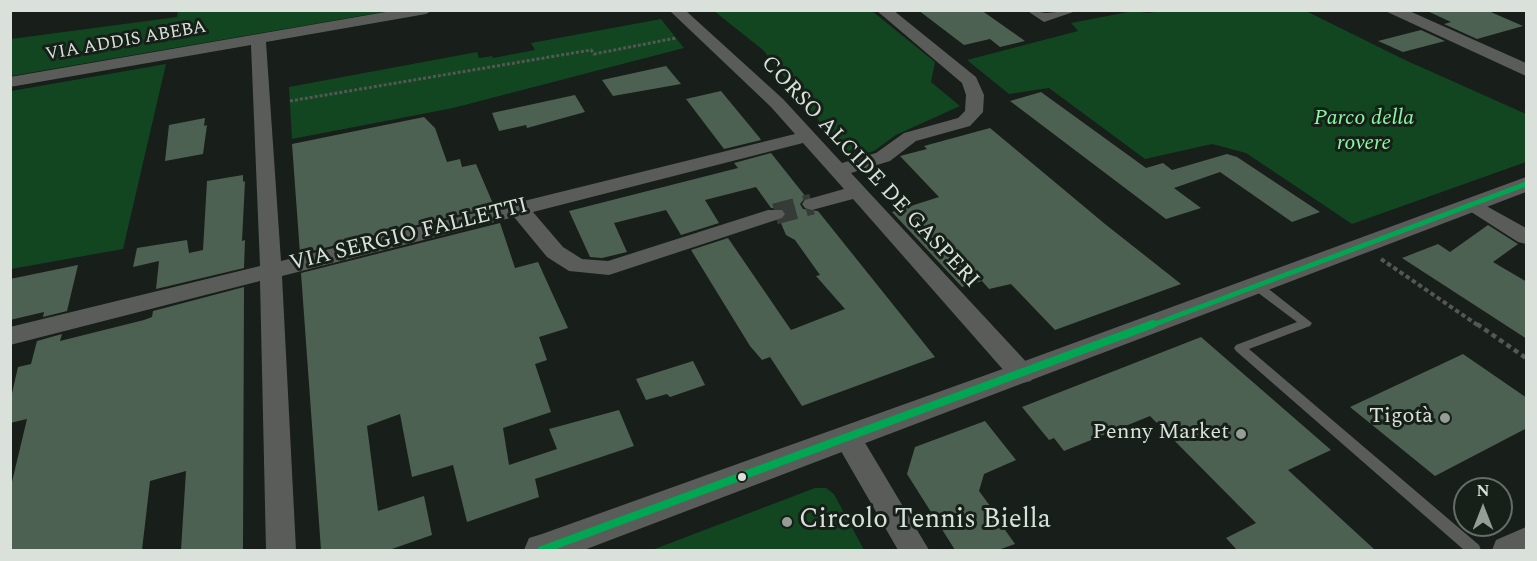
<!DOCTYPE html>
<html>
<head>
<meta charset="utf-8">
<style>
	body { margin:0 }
	#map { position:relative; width:1537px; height:561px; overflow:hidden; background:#181e19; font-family:Spectral,serif }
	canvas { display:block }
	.frame { position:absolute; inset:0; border:12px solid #dae1db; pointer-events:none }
	.north { position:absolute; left:1453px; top:477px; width:60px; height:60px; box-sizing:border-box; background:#162018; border:2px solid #646d66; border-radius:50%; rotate:0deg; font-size:16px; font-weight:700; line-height:24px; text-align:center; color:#dae1db }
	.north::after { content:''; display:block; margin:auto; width:21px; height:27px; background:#969d97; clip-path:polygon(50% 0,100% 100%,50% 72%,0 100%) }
</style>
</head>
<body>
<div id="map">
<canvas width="1537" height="561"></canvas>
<div class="frame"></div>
<div class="north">N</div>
</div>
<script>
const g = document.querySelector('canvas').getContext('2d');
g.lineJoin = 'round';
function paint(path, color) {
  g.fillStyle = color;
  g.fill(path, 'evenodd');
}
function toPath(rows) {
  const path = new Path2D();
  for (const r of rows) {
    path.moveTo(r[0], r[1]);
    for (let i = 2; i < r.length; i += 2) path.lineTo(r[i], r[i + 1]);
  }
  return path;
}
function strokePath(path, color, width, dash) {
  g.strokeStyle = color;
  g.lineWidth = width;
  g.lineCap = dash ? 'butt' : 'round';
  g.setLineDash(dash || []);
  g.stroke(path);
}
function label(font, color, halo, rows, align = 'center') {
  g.font = font + ' Spectral,serif';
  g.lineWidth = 6;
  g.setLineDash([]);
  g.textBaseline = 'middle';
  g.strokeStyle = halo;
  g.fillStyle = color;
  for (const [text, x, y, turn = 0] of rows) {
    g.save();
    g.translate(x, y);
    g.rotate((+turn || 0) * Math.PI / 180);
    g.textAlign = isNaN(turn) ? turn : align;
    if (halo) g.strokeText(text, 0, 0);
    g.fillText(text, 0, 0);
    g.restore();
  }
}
const green = toPath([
	[1167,10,1306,11,1405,60,1526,114,1526,162,1352,224,1246,153,1212,144,1145,159,1049,88,1009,94,967,60,1078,31,1071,23,1133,11,1148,13],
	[178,11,178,10,389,11,11,76,11,39,177,17],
	[714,11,872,11,935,62,931,82,960,106,896,135,874,151,849,159,763,50],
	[661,19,684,48,453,108,292,139,289,87,477,52,479,58,492,56,493,58,535,50,531,43],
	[166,64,123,249,11,269,11,91],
	[815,488,826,488,834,494,864,550,652,550]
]);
const building = toPath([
	[918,10,981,10,1025,41,1000,47,990,39,964,45],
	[1425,10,1486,10,1523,26,1477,39,1444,24,1451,22],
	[1421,30,1445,41,1403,52,1378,41],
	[666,66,681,84,613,96,602,80],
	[721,91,759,137,761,140,724,149,686,99],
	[1041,92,1146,168,1163,163,1172,170,1227,154,1237,157,1320,212,1292,222,1220,172,1174,188,1201,208,1166,219,1010,101],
	[575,95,585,112,527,128,526,125,499,131,492,113],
	[424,117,435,128,447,162,460,159,462,167,476,164,494,206,300,254,292,144],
	[205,118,204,126,207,125,203,154,165,161,169,125],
	[990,128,1105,224,1181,284,1055,330,1011,284,989,289,982,281,962,287,892,212,939,197,900,156,927,149,924,146],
	[771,153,806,197,800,204,803,209,818,211,935,357,802,406,770,357,762,360,750,346,691,250,728,238,791,330,845,309,816,276,820,275,795,240,786,235,780,221,787,214,784,209,771,208,756,187,705,200,719,223,681,235,666,210,614,223,627,252,602,258,590,257,569,211,738,168,734,163],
	[243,175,243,182,245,181,242,241,245,240,244,268,156,289,159,261,133,267,137,248,187,240,189,253,203,250,207,181],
	[500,223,515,268,538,262,568,328,539,337,547,360,535,364,551,412,503,428,509,465,557,449,549,429,619,410,634,446,535,479,539,497,467,522,453,465,412,477,400,414,367,426,378,511,424,496,432,535,389,550,321,550,301,273],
	[1488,225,1518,244,1493,262,1527,282,1527,339,1402,258,1438,244,1450,252],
	[78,265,67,311,43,317,44,312,10,320,10,279],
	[244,287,243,550,181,550,186,471,150,481,142,550,10,550,10,490,27,419,10,423,10,402,18,367,31,364,37,341,62,334,60,341,144,320,152,317,153,311],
	[1201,337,1331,450,1288,470,1375,550,1237,550,1226,538,1256,523,1150,416,1064,451,1054,438,1049,440,1022,407],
	[1463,354,1527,398,1527,428,1435,476,1350,407],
	[693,361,705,385,670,397,667,394,646,400,636,379],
	[985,421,1016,460,984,474,979,491,1005,526,1003,527,1015,544,998,550,955,550,907,474,915,447]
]);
const minorTunnel = toPath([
	[775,214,812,204]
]);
const pathFar2 = toPath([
	[290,101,591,50,594,54,676,38]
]);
const pathFar1 = toPath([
	[1381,259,1479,326]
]);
const path = toPath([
	[1477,324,1526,358]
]);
const service = toPath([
	[1257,282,1261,283,1312,323,1310,326,1249,349,1479,545,1481,550,1464,550,1236,351,1234,348,1236,345,1297,322,1253,289,1252,286,1257,282]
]);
const minor = toPath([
	[397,10,433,10,426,14,266,42,281,261,795,134,771,107,669,10,685,10,783,99,842,163,876,153,904,133,958,118,965,111,966,95,962,83,876,10,893,10,976,77,984,95,983,112,970,126,916,141,890,161,851,173,1031,367,1035,374,1031,381,1022,383,1013,381,853,199,812,210,805,208,802,204,805,200,844,189,803,143,533,212,563,247,582,259,608,261,768,210,782,210,785,214,782,218,609,275,569,271,547,257,514,217,282,276,296,550,266,550,260,281,10,345,10,327,260,266,251,45,10,87,10,77,397,10],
	[1026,10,1046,13,1079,10,1044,22,1026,10],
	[1472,198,1526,228,1526,244,1518,242,1465,208,1462,204,1465,200,1472,198],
	[848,428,858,431,929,550,898,550,834,439,838,431,848,428],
	[1526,527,1526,550,1492,550,1496,540,1526,527]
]);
const tertiary = toPath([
	[1383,10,1407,10,1526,63,1526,76,1383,10],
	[1526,177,1526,192,584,550,524,550,529,538,542,534,1011,366,1526,177]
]);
const bus1Far1 = toPath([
	[1150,326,1526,184]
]);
const bus1 = toPath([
	[542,550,1153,324]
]);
const markers = [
	[1445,418,6,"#969d97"],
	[1241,434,6,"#969d97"],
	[742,477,5,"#dae1db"],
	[787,522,6,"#969d97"]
];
const farStreetnames = [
	["VIA ADDIS ABEBA",126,42,-10]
];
const parkNames = [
	["Parco della",1364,120],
	["rovere",1364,145]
];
const streetNames = [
	["CORSO ALCIDE DE GASPERI",869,173,47],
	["VIA SERGIO FALLETTI",409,236,-14]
];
const poiNames = [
	["Tigotà",1433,418],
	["Penny Market",1229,434]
];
const nearPoinames = [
	["Circolo Tennis Biella",799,522]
];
paint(green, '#114621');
paint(building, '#4d6152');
strokePath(minorTunnel, '#353b36', 21, [21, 10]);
strokePath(pathFar2, '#545855', 3, [3, 2]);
strokePath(pathFar1, '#545855', 4, [4.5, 3]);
strokePath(path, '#545855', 4.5, [5, 4]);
paint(service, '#5a5c5a');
paint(minor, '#5a5c5a');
paint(tertiary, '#5a5c5a');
strokePath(bus1Far1, '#00a651', 5);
strokePath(bus1, '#00a651', 8);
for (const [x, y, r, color] of markers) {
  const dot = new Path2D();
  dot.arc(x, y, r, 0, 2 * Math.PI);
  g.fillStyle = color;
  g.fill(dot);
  strokePath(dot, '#162018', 2);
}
label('18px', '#dae1db', '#162018', farStreetnames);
label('italic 22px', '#8af8a2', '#162018', parkNames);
label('22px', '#dae1db', '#162018', streetNames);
label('22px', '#dae1db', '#162018', poiNames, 'right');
label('27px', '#dae1db', '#162018', nearPoinames, 'left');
</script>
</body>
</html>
